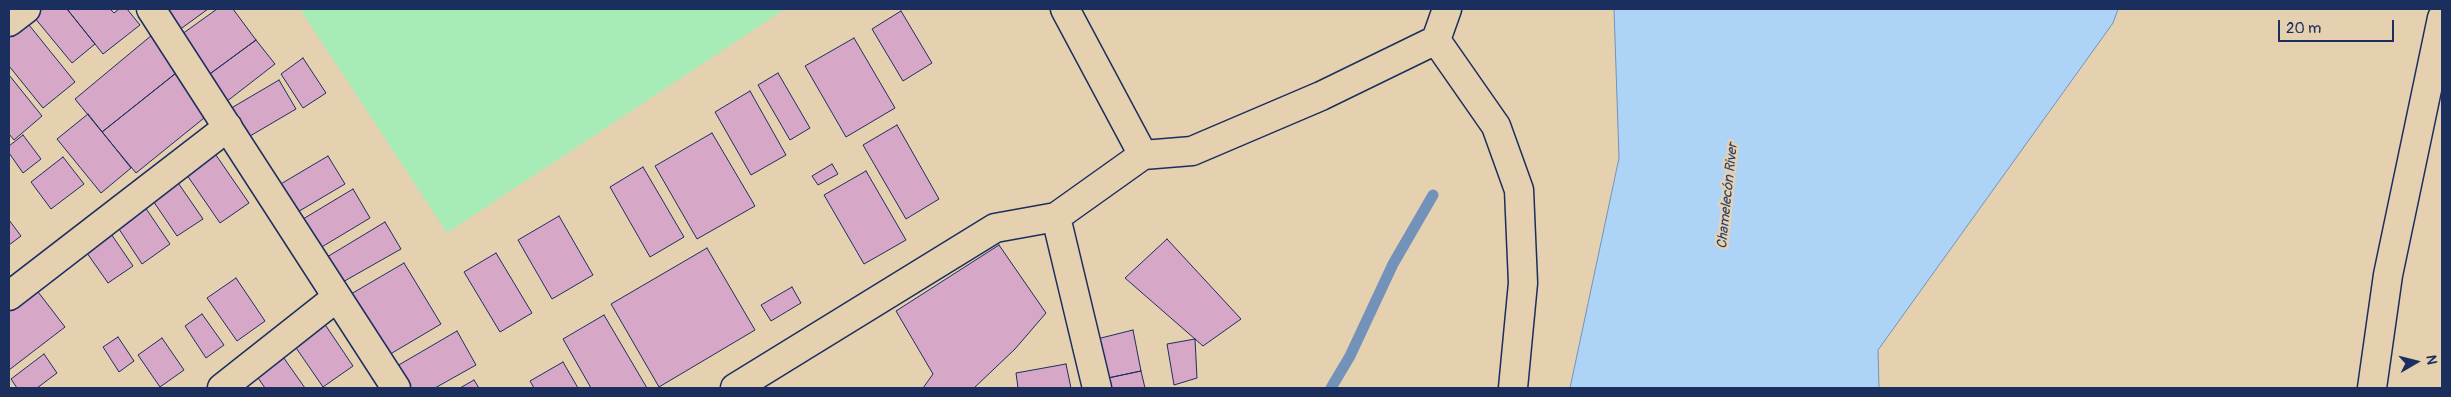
<!DOCTYPE html>
<html>
<head>
<meta charset="utf-8">
<style>
	body { margin:0 }
	#map { position:relative; width:2451px; height:397px; overflow:hidden; background:#e5d1b0; font-family:Pangolin,sans-serif }
	canvas { display:block }
	.frame { position:absolute; inset:0; border:10px solid #1b2f5e; pointer-events:none }
	.north { position:absolute; left:2391px; top:337px; width:50px; height:50px; -webkit-text-stroke:4px #e5d1b0; paint-order:stroke; rotate:82deg; font-size:14px; font-weight:700; line-height:20px; text-align:center; color:#1b2f5e }
	.north::after { content:''; display:block; margin:auto; width:18px; height:22px; background:#1b2f5e; clip-path:polygon(50% 0,100% 100%,50% 72%,0 100%) }
	.scale { position:absolute; left:2278px; top:20px; width:116px; height:22px; box-sizing:border-box; border:2px solid #1b2f5e; border-top:0; padding-left:6px; font-size:15px; line-height:18px; white-space:nowrap; color:#1b2f5e; -webkit-text-stroke:4px #e5d1b0; paint-order:stroke }
</style>
</head>
<body>
<div id="map">
<canvas width="2451" height="397"></canvas>
<div class="frame"></div>
<div class="north">N</div>
<div class="scale">20 m</div>
</div>
<script>
const g = document.querySelector('canvas').getContext('2d');
g.lineJoin = 'round';
function paint(path, color) {
  g.fillStyle = color;
  g.fill(path, 'evenodd');
}
function toPath(rows) {
  const path = new Path2D();
  for (const r of rows) {
    path.moveTo(r[0], r[1]);
    for (let i = 2; i < r.length; i += 2) path.lineTo(r[i], r[i + 1]);
  }
  return path;
}
function strokePath(path, color, width, dash) {
  g.strokeStyle = color;
  g.lineWidth = width;
  g.lineCap = dash ? 'butt' : 'round';
  g.setLineDash(dash || []);
  g.stroke(path);
}
function label(font, color, halo, rows, align = 'center') {
  g.font = font + ' Pangolin,sans-serif';
  g.lineWidth = 5;
  g.setLineDash([]);
  g.textBaseline = 'middle';
  g.strokeStyle = halo;
  g.fillStyle = color;
  for (const [text, x, y, turn = 0] of rows) {
    g.save();
    g.translate(x, y);
    g.rotate((+turn || 0) * Math.PI / 180);
    g.textAlign = isNaN(turn) ? turn : align;
    if (halo) g.strokeText(text, 0, 0);
    g.fillText(text, 0, 0);
    g.restore();
  }
}
const green = toPath([
	[300,9,785,9,447,233]
]);
const water = toPath([
	[1614,9,2118,9,2113,23,1878,350,1879,388,1570,388,1619,158,1614,9]
]);
const stream = toPath([
	[1331,388,1350,356,1393,264,1433,195]
]);
const building = toPath([
	[32,9,67,9,95,44,72,63,29,11,32,9],
	[67,9,110,9,114,13,119,9,127,9,140,25,103,54,67,9],
	[157,9,208,9,175,33,157,9],
	[217,9,233,9,256,40,207,76,178,37,217,9],
	[901,11,932,63,903,81,872,29,901,11],
	[25,20,75,82,43,108,9,66,9,33,25,20],
	[152,35,180,70,102,132,75,99,152,35],
	[854,38,895,108,846,137,805,66,854,38],
	[256,40,275,64,226,102,207,76,256,40],
	[303,58,326,93,303,108,281,74,303,58],
	[176,73,209,114,136,173,102,132,176,73],
	[778,73,810,128,790,140,758,85,778,73],
	[9,75,42,116,14,140,9,134,9,75],
	[279,80,296,109,245,139,228,110,279,80],
	[750,91,786,155,751,175,715,112,750,91],
	[88,114,131,168,101,193,57,139,88,114],
	[897,125,939,199,906,219,863,145,897,125],
	[712,133,755,206,697,239,655,166,712,133],
	[23,135,41,159,23,173,9,153,9,146,23,135],
	[209,145,249,203,220,223,180,165,209,145],
	[328,156,345,184,296,213,279,185,328,156],
	[63,157,84,184,51,209,31,182,63,157],
	[832,164,838,174,818,185,812,176,832,164],
	[643,167,684,237,650,257,610,187,643,167],
	[866,171,906,240,864,264,824,195,866,171],
	[172,174,203,219,177,236,147,192,172,174],
	[353,189,370,218,315,251,298,222,353,189],
	[145,207,170,244,142,264,117,226,145,207],
	[559,216,593,275,552,299,518,240,559,216],
	[9,220,21,236,9,245,9,220],
	[385,222,401,249,341,283,327,257,385,222],
	[107,228,133,266,108,283,82,246,107,228],
	[1167,239,1241,319,1203,346,1125,278,1167,239],
	[999,245,1046,313,1015,349,974,388,923,388,933,374,896,311,999,245],
	[707,248,755,330,659,387,611,304,707,248],
	[496,253,532,313,500,332,464,272,496,253],
	[404,263,441,324,387,356,351,294,404,263],
	[236,278,265,321,237,341,207,298,236,278],
	[32,284,65,327,9,370,9,302,32,284],
	[792,287,801,303,771,321,761,305,792,287],
	[202,314,224,345,206,358,185,326,202,314],
	[604,315,647,388,591,388,563,339,604,315],
	[322,320,353,366,323,387,292,342,322,320],
	[1133,330,1141,371,1108,378,1097,339,1133,330],
	[457,331,476,365,435,388,409,388,397,366,457,331],
	[118,337,134,361,119,372,103,347,118,337],
	[162,338,184,370,160,387,138,355,162,338],
	[1195,339,1197,378,1174,385,1167,344,1195,339],
	[44,354,57,373,37,388,17,388,11,379,44,354],
	[281,354,305,388,265,388,254,372,281,354],
	[563,362,578,388,534,388,530,381,563,362],
	[1066,364,1071,388,1018,388,1016,373,1066,364],
	[1141,371,1145,388,1110,388,1108,378,1141,371],
	[474,380,479,388,460,388,474,380]
]);
const minor = toPath([
	[151,9,396,388],
	[1065,9,1143,155],
	[9,22,26,9],
	[1436,40,1496,126,1519,190,1523,283,1513,388],
	[9,296,228,127],
	[222,388,336,298],
	[735,388,995,228,1056,217],
	[1097,388,1056,217,1143,155,1192,151,1321,96,1436,40,1447,9],
	[2372,388,2388,275,2442,18]
]);
const waterNames = [
	["Chamelecón River",1728,196,-84]
];
paint(green, '#a7ebb7');
paint(water, '#add4f7');
strokePath(water, '#7392ba', 1);
strokePath(stream, '#7392ba', 11);
paint(building, '#d7a7c7');
strokePath(building, '#1b2f5e', 1);
strokePath(minor, '#1b2f5e', 31);
strokePath(minor, '#e5d1b0', 28);
label('italic 14px', '#2a406d', '#e5d1b0', waterNames);
</script>
</body>
</html>
